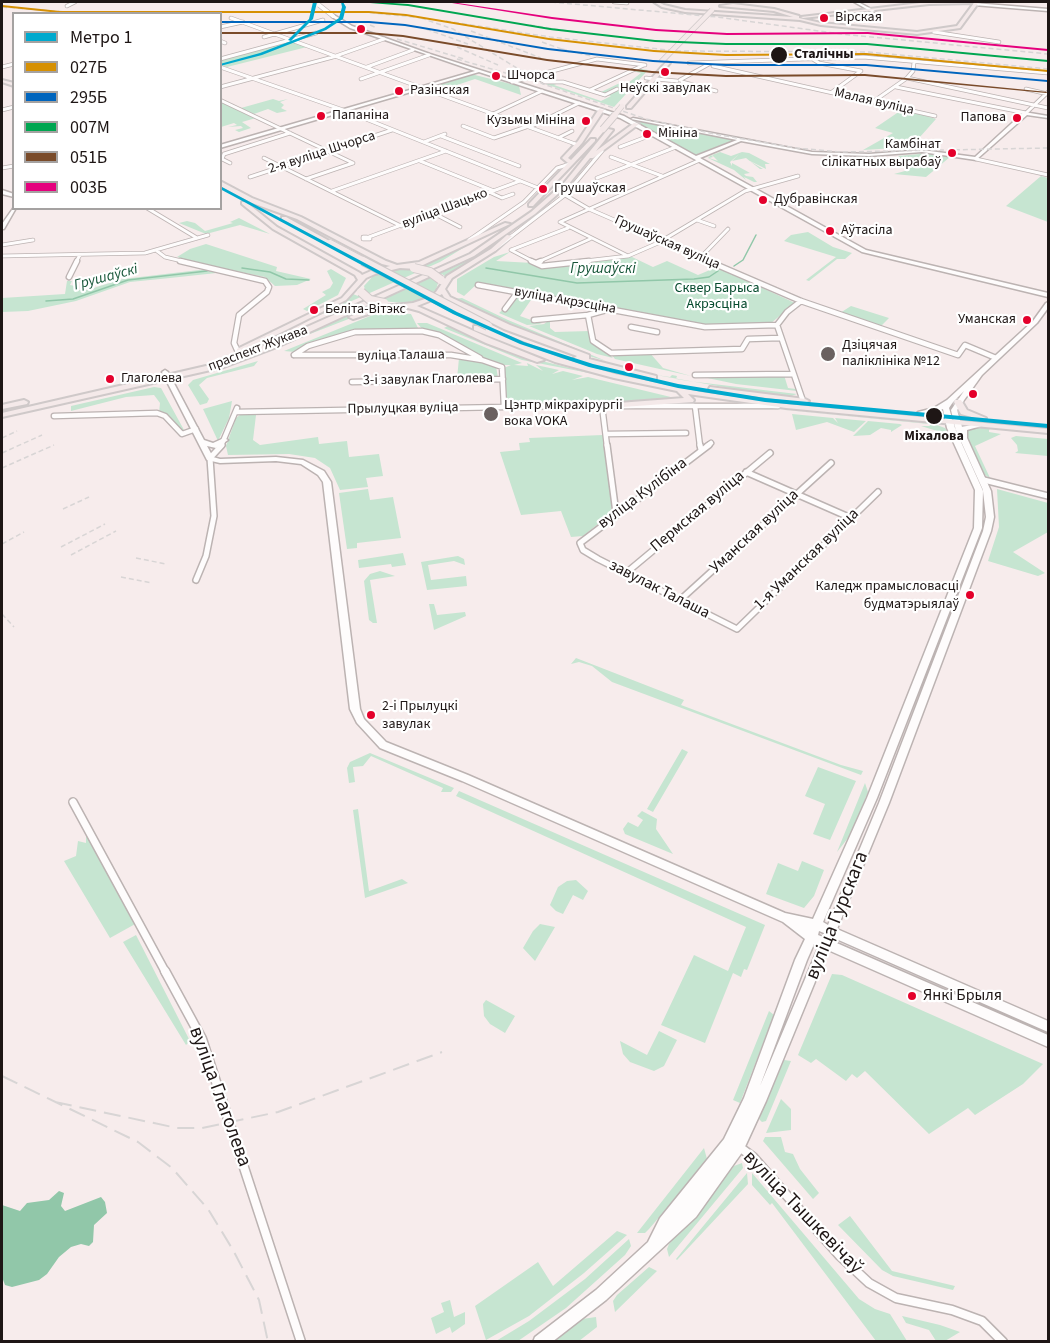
<!DOCTYPE html>
<html>
<head>
<meta charset="utf-8">
<style>
	body { margin:0 }
	#map { position:relative; width:1050px; height:1343px; overflow:hidden; background:#f7ecec; font-family:"Source Sans 3",sans-serif }
	canvas { display:block }
	.frame { position:absolute; inset:0; border:3px solid #1e1615; pointer-events:none }
	.legend { position:absolute; left:12px; top:12px; width:210px; height:198px; box-sizing:border-box; background:#fff; border:2px solid #a5a2a1; margin:0; padding:8px 10px; list-style:none; font-size:18px; color:#1e1615 }
	.legend li { display:flex; align-items:center; gap:12px; height:30px }
	.legend b { width:30px; border:2px solid #a5a2a1 }
</style>
</head>
<body>
<div id="map">
<canvas width="1050" height="1343"></canvas>
<div class="frame"></div>
<ul class="legend">
<li><b style="height:8px;background:#00a9ce"></b>Метро 1</li>
<li><b style="height:8px;background:#d69003"></b>027Б</li>
<li><b style="height:8px;background:#0065bd"></b>295Б</li>
<li><b style="height:8px;background:#00a651"></b>007М</li>
<li><b style="height:8px;background:#7a4b2a"></b>051Б</li>
<li><b style="height:8px;background:#e5007d"></b>003Б</li>
</ul>
</div>
<script>
const g = document.querySelector('canvas').getContext('2d');
g.lineJoin = 'round';
function paint(path, color) {
  g.fillStyle = color;
  g.fill(path, 'evenodd');
}
function toPath(rows) {
  const path = new Path2D();
  for (const r of rows) {
    path.moveTo(r[0], r[1]);
    for (let i = 2; i < r.length; i += 2) path.lineTo(r[i], r[i + 1]);
  }
  return path;
}
function strokePath(path, color, width, dash) {
  g.strokeStyle = color;
  g.lineWidth = width;
  g.lineCap = dash ? 'butt' : 'round';
  g.setLineDash(dash || []);
  g.stroke(path);
}
function label(font, color, halo, rows, align = 'center') {
  g.font = font + ' "Source Sans 3",sans-serif';
  g.lineWidth = 4.5;
  g.setLineDash([]);
  g.textBaseline = 'middle';
  g.strokeStyle = halo;
  g.fillStyle = color;
  for (const [text, x, y, turn = 0] of rows) {
    g.save();
    g.translate(x, y);
    g.rotate((+turn || 0) * Math.PI / 180);
    g.textAlign = isNaN(turn) ? turn : align;
    if (halo) g.strokeText(text, 0, 0);
    g.fillText(text, 0, 0);
    g.restore();
  }
}
const green = toPath([
	[292,41,307,47,227,67,221,65,221,60],
	[641,69,648,70,614,107,548,85,532,77,545,82,561,82,554,85,601,101,611,96,599,93,622,82,628,83,641,73,632,71],
	[471,74,519,86,521,95,475,79,436,92,426,88,436,85,437,90,438,85],
	[273,99,279,101,288,99,280,102,284,105,281,108,287,111,277,113,268,109,254,114,241,108],
	[220,101,256,118,242,122,251,128,239,132,235,130,243,128,241,126,228,127,237,125,234,123,221,127],
	[903,109,936,119,911,147,863,150,893,133,875,128],
	[632,120,729,139,732,141,695,155],
	[720,152,731,156,742,152,749,153,770,164,765,164,766,169,748,160,763,169,760,169,746,158,732,161,739,154,730,162,732,166,732,163,750,173,744,174,746,176,753,177,757,182,765,182,754,182,744,177,746,180,734,170,708,158,711,155,713,157,709,158,718,161,712,155],
	[930,153,950,157,926,177,894,174,905,171,910,165,898,156],
	[1041,176,1048,178,1048,222,1006,206],
	[239,218,270,234,240,225,206,234,179,223,187,221,195,223,205,231,233,223,230,222],
	[808,232,833,247,852,253,845,259,837,259,809,281,806,280,836,257,784,241,791,235],
	[488,233,440,262,270,337,353,294,358,296,366,293,364,286,373,276,394,269,419,270,426,267,420,265],
	[506,235,492,249,446,277,442,274,434,277,438,283,436,290,421,300,404,303,381,301,373,304,382,306,274,348,454,267],
	[206,244,277,267,276,271,311,279,297,285,275,286,265,277,235,271,170,278,130,282,76,301,28,311,2,312,2,298,65,294,67,281,72,281,70,285,75,286,74,290,87,290,123,279,216,268,177,257,190,249],
	[510,252,496,261,533,263,542,266,630,256,653,267,667,261,698,275,717,267,795,303,770,324,706,326,477,284,464,296,457,292,457,279,494,257],
	[331,269,346,278,338,295,307,311,303,309,326,295,322,292,330,288,333,283,327,271],
	[519,295,533,297,520,316,542,324,527,325,499,313],
	[462,298,508,320,606,361,582,354,513,326,454,299],
	[851,306,889,318,880,327,840,313],
	[380,312,411,314,419,330,355,330,308,344,295,352,284,351],
	[548,321,550,321,550,328,555,332,590,331,591,339,613,358,597,354,529,326,544,324],
	[417,323,427,323,522,363,514,365,528,366,527,363,543,371,536,365,559,370,552,374,563,371,583,376,572,380,588,377,679,399,506,406,504,368,511,365,502,365,483,358,423,330],
	[448,326,514,354,594,374,522,360,444,328],
	[649,352,663,368,691,376,615,359,611,354],
	[459,358,496,366,498,378,457,379],
	[258,361,254,366,207,378,199,385,209,399,207,403,200,405,188,385,193,380],
	[656,375,670,377,672,375,677,376,676,379,688,381,797,394,791,396,746,391],
	[693,375,784,375,788,388,796,389,797,391,736,384],
	[154,387,161,388,184,430,181,431,165,413,159,413,160,403,154,395,126,397,71,411,71,406],
	[232,401,229,418,218,441,203,409],
	[754,407,934,424,945,428,950,435,921,426,930,426,929,424],
	[251,414,256,415,253,440,260,445,318,437,319,444,347,441,349,457,379,454,383,476,366,478,368,487,340,490,330,468,315,458,289,454,228,455,226,446,236,418,240,415],
	[792,414,833,418,838,423,835,418,866,421,854,432,827,422,796,430],
	[868,421,900,424,902,425,891,432,891,430,881,428,870,435,853,436],
	[976,427,1002,431,989,429,989,432,1001,434,975,446,990,478,985,475,965,434,966,430],
	[603,435,612,502,611,513,603,520,583,536,571,537,561,511,521,515,500,452,520,450,519,443,530,442,529,438],
	[1016,436,1048,439,1048,456,1015,453,1018,451,1017,445,1011,438],
	[368,489,370,500,393,497,401,538,357,543,357,548,347,549,339,493],
	[997,489,1048,503,1048,532,1013,552,1045,573,1038,576,988,561,999,527],
	[403,553,406,565,392,567,391,564,359,568,358,560],
	[458,556,464,559,465,565,454,561,428,565,431,580,466,576,467,586,427,590,421,562],
	[380,571,395,576,370,580,377,623,373,623,369,620,364,581,370,574],
	[429,604,434,604,437,615,465,612,466,616,434,630],
	[576,658,684,700,681,705,841,765,863,771,861,775,612,682,592,666,579,662,571,664],
	[682,749,688,752,653,812,647,809],
	[370,753,454,788,451,792,441,792,443,788,371,756,363,766,353,767,355,782,349,783,347,768,350,762],
	[818,767,856,781,830,840,813,834,825,804,805,796],
	[865,783,868,792,852,833,837,852],
	[459,791,765,925,747,970,744,969,741,977,733,973,705,1043,661,1025,694,955,728,971,746,927,456,796],
	[358,809,369,891,402,879,408,883,365,898,353,810],
	[642,811,657,819,656,829,673,854,625,834,623,829,628,822,638,827,643,820,637,816],
	[86,828,137,923,110,938,64,861,76,856,78,841,86,843],
	[802,861,824,870,814,896,804,908,766,894,778,863,798,871],
	[576,880,588,891,583,900,573,895,563,914,556,911,550,905,558,887,567,881],
	[540,924,555,927,535,961,523,948,533,931],
	[136,935,190,1041,186,1045,123,942],
	[832,974,842,975,1043,1064,1023,1084,975,1115,968,1108,929,1134,865,1071,857,1078,852,1074,846,1081,816,1059,811,1063,798,1055],
	[486,1000,515,1016,505,1033,490,1024,484,1016,483,1004],
	[769,1011,774,1015,740,1103,733,1100],
	[659,1031,677,1040,664,1066,654,1071,630,1062,623,1054,620,1041,647,1055],
	[784,1060,791,1061,766,1121,762,1122,759,1119],
	[781,1099,791,1109,791,1130,766,1133],
	[765,1137,781,1137,785,1152,793,1154,800,1169,819,1193,813,1199,763,1141],
	[704,1148,707,1159,691,1180,649,1229,645,1233,637,1233],
	[742,1163,743,1168,669,1257,667,1249,669,1244,734,1166],
	[747,1173,748,1184,677,1260,676,1259],
	[752,1173,859,1299,875,1309,890,1314,907,1341,876,1341,772,1203,770,1205,752,1185],
	[850,1216,892,1271,955,1286,953,1290,893,1276,882,1270,838,1225],
	[617,1231,627,1235,584,1273,529,1316,486,1340,475,1306,538,1262,553,1286],
	[629,1239,631,1246,625,1255,566,1308,518,1341,496,1341,529,1321,585,1279],
	[649,1267,657,1271,615,1312,613,1301,617,1295],
	[450,1300,454,1317,465,1312,465,1324,452,1333,450,1327,436,1334,431,1318,444,1312,441,1303],
	[902,1316,940,1325,960,1332,945,1341,936,1341,929,1330,906,1323],
	[596,1317,597,1327,579,1341,547,1341,582,1319]
]);
const water = toPath([
	[59,1191,64,1193,61,1206,65,1211,101,1197,105,1202,107,1213,94,1225,93,1242,89,1246,81,1244,71,1247,59,1257,47,1274,39,1280,12,1287,5,1285,2,1277,2,1205,20,1211,27,1203,49,1200]
]);
const stream = toPath([
	[734,266,743,260,756,235],
	[242,268,270,272,286,279,309,280],
	[486,268,577,283,694,279,709,277,718,271],
	[46,301,73,299,128,280,207,271]
]);
const streetFar4 = toPath([
	[614,2,627,3],
	[67,6,75,2],
	[231,18,578,145],
	[220,27,243,22],
	[934,32,999,42],
	[264,37,323,20],
	[220,41,225,43],
	[811,58,819,63,861,71,832,92],
	[220,59,316,33],
	[689,63,863,57,1048,73],
	[713,66,935,116],
	[2,67,14,64],
	[220,67,346,111,538,188],
	[367,67,413,50],
	[534,76,545,82,563,82,605,95,617,89],
	[646,78,677,81],
	[907,78,1048,108],
	[361,79,429,55],
	[680,80,709,64],
	[512,82,597,59,645,65],
	[682,82,716,91],
	[220,87,333,57,384,39],
	[896,87,1026,113,1048,92],
	[1026,89,1048,94],
	[590,90,644,65],
	[220,100,353,163],
	[874,101,907,78,913,71,914,62],
	[2,110,14,107],
	[493,114,542,91],
	[463,126,494,138,526,127],
	[530,127,579,103],
	[441,136,519,166],
	[558,138,572,131],
	[424,142,445,134],
	[620,147,654,134],
	[611,157,662,176],
	[264,158,401,226],
	[976,159,1048,175],
	[420,161,494,191],
	[230,163,222,159,224,154,290,133],
	[2,168,14,166],
	[250,177,392,130],
	[597,178,676,147],
	[306,179,353,163],
	[332,191,446,151],
	[489,192,502,198,513,194],
	[565,195,589,209,711,262],
	[147,208,197,238],
	[433,213,460,227],
	[697,220,714,226],
	[363,237,367,237,370,239,363,239,363,237],
	[369,237,520,181],
	[469,240,524,202,557,168,570,164],
	[2,245,33,240],
	[495,249,565,195,602,151],
	[511,250,534,262],
	[511,250,568,228],
	[157,251,165,257,186,262],
	[2,256,145,253,208,235],
	[628,256,560,222,700,160],
	[700,258,728,229],
	[76,262,80,255],
	[538,262,590,239],
	[576,262,628,256,658,243,745,191,798,176]
]);
const streetFar3 = toPath([
	[180,261,265,281,269,287,267,292,239,315,234,343,238,352],
	[531,261,542,266,589,261],
	[708,261,801,301,958,355,965,345,996,358],
	[536,263,541,261],
	[69,277,77,261],
	[478,285,705,327,777,325],
	[801,301,787,312,777,325,803,401],
	[505,309,517,293],
	[610,309,588,315,593,341,611,353,742,349,748,339,780,338],
	[534,320,588,315],
	[631,327,657,332],
	[294,355,451,355,482,360,502,367,504,407],
	[294,355,308,346,355,332,422,331,439,335,480,358],
	[695,375,793,374],
	[352,382,503,379],
	[602,406,607,446],
	[695,406,700,446],
	[236,412,559,406,778,406],
	[54,416,157,413,165,416,182,434,196,429],
	[606,434,686,433],
	[221,446,237,408],
	[707,446,711,443]
]);
const streetFar2 = toPath([
	[607,445,616,513],
	[700,445,701,450],
	[709,445,580,543,583,550,598,559,737,629,878,492],
	[746,472,851,518],
	[984,480,1048,496],
	[626,573,770,453],
	[196,580,206,556,214,516,210,458,222,445],
	[679,601,831,463]
]);
const streetFar1 = toPath([
	[73,802,166,973]
]);
const street = toPath([
	[165,971,202,1039,301,1342],
	[738,1146,753,1157,840,1256,869,1283,896,1298,952,1310,982,1321,1003,1342]
]);
const secondary = toPath([
	[854,2,858,2,875,11,872,12,854,2],
	[974,3,1048,9,1048,11,973,5,974,3],
	[332,15,334,15,352,26,430,54,624,116,696,156,737,140,631,119,633,118,812,152,869,154,922,150,975,157,1024,112,1048,116,1048,118,1027,115,976,160,922,152,869,156,812,154,741,141,700,158,866,250,1048,293,1048,297,862,252,620,118,479,72,220,148,220,145,475,71,350,28,332,17,332,15],
	[2,190,14,194,14,197,2,194,2,190],
	[14,207,14,208,16,208,4,229,2,229,2,224,14,207],
	[1048,302,1048,308,1037,323,982,375,957,410,962,427,981,423,985,425,967,430,967,438,991,491,994,517,991,531,889,803,837,929,1048,1021,1048,1032,834,938,832,941,1048,1035,1048,1047,828,950,766,1101,743,1151,696,1217,606,1300,552,1342,533,1342,535,1337,596,1290,648,1242,660,1218,724,1139,744,1098,795,960,805,939,783,922,462,781,380,748,357,723,350,709,323,482,318,475,301,464,276,461,220,463,207,460,162,372,165,370,168,372,204,440,213,443,224,438,228,440,216,448,207,446,213,457,220,459,276,457,303,460,324,471,331,482,360,709,364,719,386,742,468,775,785,913,813,919,867,798,974,528,975,490,947,428,943,409,938,411,920,415,917,413,918,412,934,408,947,400,1033,321,1046,303,1048,302],
	[964,391,951,410,956,431,983,491,986,517,983,531,879,803,828,925,823,922,877,798,982,528,983,490,955,428,949,408,953,402,964,391],
	[819,931,824,933,823,937,818,935,819,931],
	[814,944,819,946,760,1086,807,960,814,944]
]);
const primary = toPath([
	[654,2,658,2,664,5,685,10,793,17,774,11,720,6,733,4,774,9,799,16,799,18,821,23,917,32,957,26,974,3,929,4,803,18,801,17,929,2,979,2,960,28,917,34,821,25,800,20,685,12,662,7,654,2],
	[666,62,670,63,631,108,627,108,627,106,666,62],
	[2,80,14,83,14,86,2,82,2,80],
	[599,109,604,110,582,143,568,158,571,160,591,139,595,139,595,141,533,206,529,206,529,204,568,163,562,158,578,141,599,109],
	[634,123,639,124,593,158,590,158,568,185,535,214,474,256,446,269,277,347,224,367,2,417,2,413,219,363,271,343,470,254,531,212,564,183,608,129,613,130,596,151,634,123],
	[220,181,252,198,301,217,386,261,397,265,419,262,505,223,510,224,423,265,416,267,416,269,400,268,375,274,366,278,346,300,240,353,237,353,237,349,342,298,358,280,355,275,273,229,242,204,242,202,246,202,277,227,360,273,362,275,371,271,390,266,382,264,297,219,252,203,220,186,220,181],
	[282,217,286,217,333,243,328,244,282,219,282,217],
	[507,235,512,236,495,251,452,278,445,289,450,297,510,325,589,355,589,359,656,376,656,380,650,380,575,360,574,358,577,356,504,329,452,303,445,299,442,294,432,300,417,306,492,339,544,360,537,362,486,343,419,311,408,308,378,311,353,319,349,317,374,307,413,303,428,298,436,292,447,276,491,249,507,235],
	[474,326,480,326,561,358,615,374,701,392,786,404,1048,429,1048,433,786,408,688,394,694,400,693,402,608,408,605,408,605,404,684,398,677,391,614,378,555,362,474,330,474,326],
	[710,387,805,399,809,401,805,403,713,391,709,389,710,387],
	[24,400,28,402,27,404,2,409,2,405,24,400],
	[955,400,961,400,967,410,986,418,982,420,961,414,954,402,955,400]
]);
const railFar1 = toPath([
	[551,2,717,17,841,34,1048,54],
	[2,7,66,12,364,12,423,18],
	[421,18,453,29,543,84,646,119,714,134,796,148,841,152,1048,148],
	[446,21,550,37,677,51,869,52,1048,69],
	[370,25,377,28],
	[530,25,574,32],
	[426,29,468,44],
	[471,31,541,58],
	[397,39,464,59],
	[542,42,570,52],
	[457,47,498,65],
	[562,49,591,56],
	[457,59,523,78],
	[2,438,17,431],
	[2,453,42,435],
	[2,468,54,445],
	[63,509,89,497],
	[2,544,24,532],
	[61,547,105,524],
	[71,555,116,531],
	[136,558,166,564],
	[121,577,152,583],
	[2,614,14,627]
]);
const rail = toPath([
	[2,1076,138,1142,172,1168,208,1209,233,1250,259,1300,268,1342],
	[55,1102,177,1128,202,1128,278,1112,442,1052]
]);
const secondaryBridge = toPath([
	[319,5,333,16]
]);
const primaryBridgeFar2 = toPath([
	[661,62,712,10],
	[614,116,622,106]
]);
const primaryBridgeFar1 = toPath([
	[603,129,615,115],
	[330,243,366,262]
]);
const primaryBridge = toPath([
	[363,261,488,326],
	[414,268,430,272,441,280],
	[361,292,370,300,384,303]
]);
const rail1 = toPath([
	[2,5,60,11,369,11,406,14,549,38,654,50,726,54,866,53,1048,70,1048,72,866,55,726,56,654,52,549,40,406,16,369,13,60,13,2,7,2,5]
]);
const rail2 = toPath([
	[220,21,369,21,405,24,548,48,653,60,726,64,866,64,1047,80,1048,82,866,66,726,66,653,62,548,50,405,26,369,23,220,23,220,21]
]);
const rail3 = toPath([
	[60,2,377,2,408,4,550,28,655,40,726,43,867,43,1048,60,1048,62,867,45,726,45,655,42,550,30,408,6,370,3,61,3,60,2]
]);
const rail4 = toPath([
	[220,32,368,32,403,35,547,59,652,71,726,75,865,74,1048,92,1046,93,865,76,726,77,652,73,547,61,403,37,368,34,220,34,220,32]
]);
const rail5 = toPath([
	[451,2,552,17,656,29,727,33,868,32,1048,49,1048,51,868,34,727,35,656,31,552,19,452,3,451,2]
]);
const metro1 = toPath([
	[313,2,317,2,313,19,291,41,324,28,339,18,342,7,341,2,343,2,346,7,343,19,326,30,262,55,220,66,220,64,260,53,291,41,288,40,309,19,313,2],
	[220,186,457,312,524,342,593,364,678,384,765,398,1048,424,1048,428,765,402,678,388,589,367,520,344,453,314,220,189,220,186]
]);
const markers = [
	[824,18,5,"#e4002b"],
	[361,29,5,"#e4002b"],
	[779,55,9,"#1e1615"],
	[665,72,5,"#e4002b"],
	[496,76,5,"#e4002b"],
	[399,91,5,"#e4002b"],
	[321,116,5,"#e4002b"],
	[1017,118,5,"#e4002b"],
	[586,121,5,"#e4002b"],
	[647,134,5,"#e4002b"],
	[952,153,5,"#e4002b"],
	[543,189,5,"#e4002b"],
	[763,200,5,"#e4002b"],
	[830,231,5,"#e4002b"],
	[314,310,5,"#e4002b"],
	[1027,320,5,"#e4002b"],
	[828,354,8,"#6a6160"],
	[629,367,5,"#e4002b"],
	[110,379,5,"#e4002b"],
	[973,394,5,"#e4002b"],
	[491,414,8,"#6a6160"],
	[934,416,9,"#1e1615"],
	[970,595,5,"#e4002b"],
	[371,715,5,"#e4002b"],
	[912,996,5,"#e4002b"]
];
const busNames = [
	["Вірская",835,18],
	["Шчорса",507,76],
	["Неўскі завулак",665,89,"center"],
	["Разінская",410,91],
	["Папаніна",332,116],
	["Папова",1006,118,"right"],
	["Кузьмы Мініна",575,121,"right"],
	["Мініна",658,134],
	["Камбінат",941,145,"right"],
	["сілікатных вырабаў",941,163,"right"],
	["Грушаўская",554,189],
	["Дубравінская",774,200],
	["Аўтасіла",841,231],
	["Беліта-Вітэкс",325,310],
	["Уманская",1016,320,"right"],
	["Глаголева",121,379],
	["Каледж прамысловасці",959,587,"right"],
	["будматэрыялаў",959,605,"right"],
	["2-і Прылуцкі",382,707],
	["завулак",382,725]
];
const farStopnames = [
	["Сталічны",794,55],
	["Міхалова",934,437,"center"]
];
const farStreetnames = [
	["Малая вуліца",874,102,13],
	["2-я вуліца Шчорса",322,153,-18],
	["вуліца Шацько",445,209,-21],
	["Грушаўская вуліца",667,243,24],
	["вуліца Акрэсціна",565,301,10],
	["праспект Жукава",258,349,-21],
	["вуліца Талаша",401,356,-1],
	["3-і завулак Глаголева",428,380,-1],
	["Прылуцкая вуліца",403,409,-1]
];
const farParknames = [
	["Сквер Барыса",717,289],
	["Акрэсціна",717,305]
];
const farPoinames = [
	["Дзіцячая",842,346],
	["паліклініка №12",842,362],
	["Цэнтр мікрахірургіі",504,406],
	["вока VOKA",504,422]
];
const farWaternames = [
	["Грушаўскі",603,270],
	["Грушаўскі",106,278,-15]
];
const streetNames = [
	["вуліца Кулібіна",643,494,-37],
	["Пермская вуліца",698,512,-40],
	["Уманская вуліца",755,532,-43],
	["1-я Уманская вуліца",807,560,-44],
	["завулак Талаша",659,590,27]
];
const nearBusnames = [
	["Янкі Брыля",923,996]
];
const nearStreetnames = [
	["вуліца Гурскага",838,916,-68],
	["вуліца Глаголева",219,1097,70],
	["вуліца Тышкевічаў",802,1213,46]
];
paint(green, '#c6e5d1');
paint(water, '#91c7a9');
strokePath(stream, '#91c7a9', 1.5);
strokePath(streetFar4, '#bcb3b2', 4.5);
strokePath(streetFar3, '#bcb3b2', 7);
strokePath(streetFar2, '#bcb3b2', 8);
strokePath(streetFar1, '#bcb3b2', 10);
strokePath(street, '#bcb3b2', 11);
strokePath(secondary, '#bcb3b2', 3);
strokePath(primary, '#cfc9c9', 4);
strokePath(streetFar4, '#fefcfc', 3);
strokePath(streetFar3, '#fefcfc', 4.5);
strokePath(streetFar2, '#fefcfc', 5);
strokePath(streetFar1, '#fefcfc', 7);
strokePath(street, '#fefcfc', 8);
paint(secondary, '#fefcfc');
paint(primary, '#f4e9e9');
strokePath(railFar1, '#d8d5d5', 1.5, [5, 3]);
strokePath(rail, '#d8d5d5', 2, [17, 8]);
strokePath(secondaryBridge, '#bcb3b2', 5, []);
strokePath(primaryBridgeFar2, '#cfc9c9', 6, []);
strokePath(primaryBridgeFar1, '#cfc9c9', 8, []);
strokePath(primaryBridge, '#cfc9c9', 10, []);
strokePath(secondaryBridge, '#fefcfc', 4);
strokePath(primaryBridgeFar2, '#f4e9e9', 4.5);
strokePath(primaryBridgeFar1, '#f4e9e9', 6);
strokePath(primaryBridge, '#f4e9e9', 8);
paint(rail1, '#d69003');
paint(rail2, '#0065bd');
paint(rail3, '#00a651');
paint(rail4, '#7a4b2a');
paint(rail5, '#e5007d');
paint(metro1, '#00a9ce');
for (const [x, y, r, color] of markers) {
  const dot = new Path2D();
  dot.arc(x, y, r, 0, 2 * Math.PI);
  g.fillStyle = color;
  g.fill(dot);
  strokePath(dot, '#fff', 2);
}
label('14px', '#1e1615', '#fff', busNames, 'left');
label('bold 14px', '#1e1615', '#fff', farStopnames, 'left');
label('14px', '#1e1615', '#fff', farStreetnames);
label('14px', '#054a2d', '#fff', farParknames);
label('14px', '#1e1615', '#fff', farPoinames, 'left');
label('italic 15px', '#165538', '#fff', farWaternames);
label('16px', '#1e1615', '#fff', streetNames);
label('16px', '#1e1615', '#fff', nearBusnames, 'left');
label('20px', '#1e1615', '#fff', nearStreetnames);
</script>
</body>
</html>
